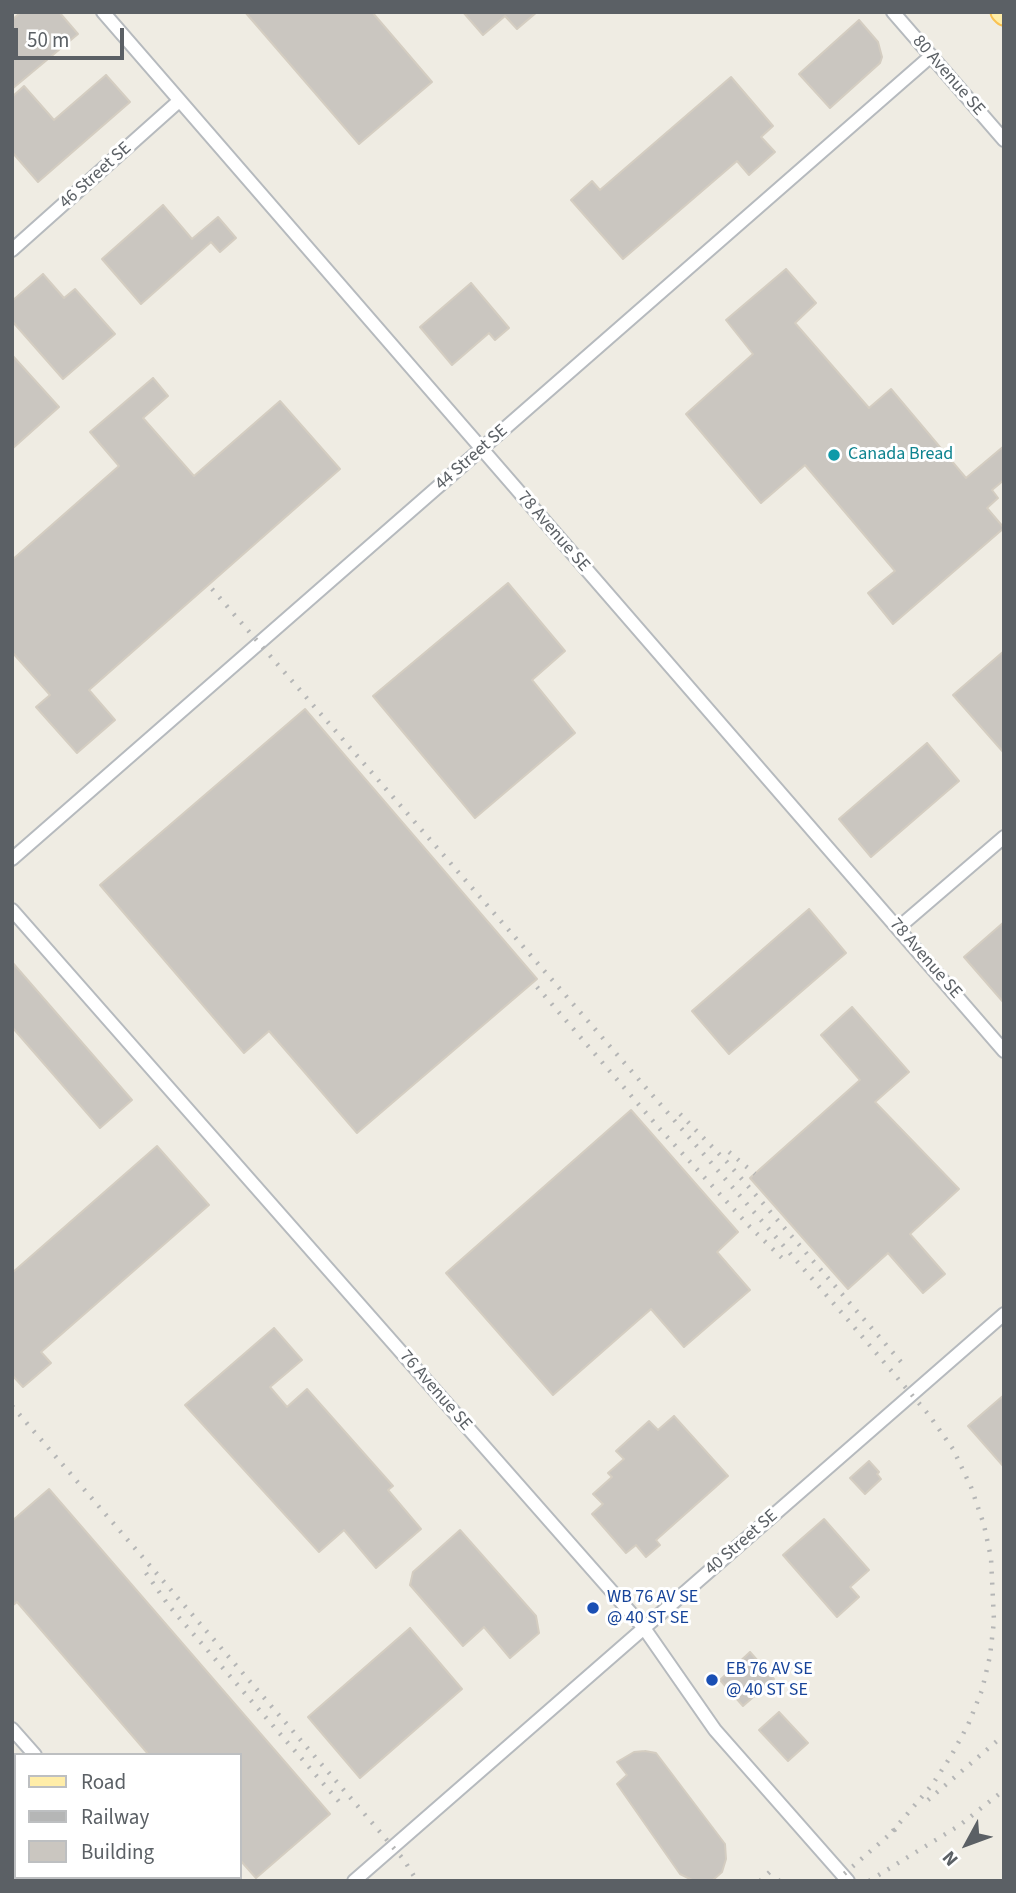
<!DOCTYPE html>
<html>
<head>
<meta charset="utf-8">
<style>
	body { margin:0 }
	#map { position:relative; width:1016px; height:1893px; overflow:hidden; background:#efece3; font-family:"Source Sans 3",sans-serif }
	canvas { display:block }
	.frame { position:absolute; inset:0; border:14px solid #5b6065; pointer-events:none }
	.legend { position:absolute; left:14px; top:1753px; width:228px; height:126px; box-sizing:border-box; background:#fff; border:2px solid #bdbfc1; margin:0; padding:9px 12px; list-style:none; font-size:21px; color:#5b6065 }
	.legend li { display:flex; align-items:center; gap:14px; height:35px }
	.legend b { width:35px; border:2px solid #bdbfc1 }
	.north { position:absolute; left:932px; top:1809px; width:70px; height:70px; -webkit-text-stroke:5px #fff; paint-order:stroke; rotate:229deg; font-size:19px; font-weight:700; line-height:28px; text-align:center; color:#5b6065 }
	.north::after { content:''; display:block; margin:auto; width:24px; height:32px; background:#5b6065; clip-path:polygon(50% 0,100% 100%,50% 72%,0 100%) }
	.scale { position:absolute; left:14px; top:28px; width:110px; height:32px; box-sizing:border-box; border:4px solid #5b6065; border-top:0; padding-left:9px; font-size:21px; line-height:24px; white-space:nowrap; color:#5b6065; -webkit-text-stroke:5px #fff; paint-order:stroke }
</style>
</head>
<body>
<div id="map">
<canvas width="1016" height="1893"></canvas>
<div class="frame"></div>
<ul class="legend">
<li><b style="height:9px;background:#ffeda8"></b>Road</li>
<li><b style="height:9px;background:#b5b6b6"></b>Railway</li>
<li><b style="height:19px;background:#cac6c0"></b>Building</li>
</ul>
<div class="north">N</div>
<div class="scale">50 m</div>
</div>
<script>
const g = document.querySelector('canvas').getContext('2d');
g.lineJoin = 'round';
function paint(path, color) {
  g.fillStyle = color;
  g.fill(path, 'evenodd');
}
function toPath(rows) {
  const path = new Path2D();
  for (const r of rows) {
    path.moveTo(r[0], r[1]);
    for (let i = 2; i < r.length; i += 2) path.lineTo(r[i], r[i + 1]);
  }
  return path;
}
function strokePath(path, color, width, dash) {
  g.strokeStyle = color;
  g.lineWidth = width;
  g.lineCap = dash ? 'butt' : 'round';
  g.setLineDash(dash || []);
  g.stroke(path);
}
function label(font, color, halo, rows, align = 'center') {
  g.font = font + ' "Source Sans 3",sans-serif';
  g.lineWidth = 6;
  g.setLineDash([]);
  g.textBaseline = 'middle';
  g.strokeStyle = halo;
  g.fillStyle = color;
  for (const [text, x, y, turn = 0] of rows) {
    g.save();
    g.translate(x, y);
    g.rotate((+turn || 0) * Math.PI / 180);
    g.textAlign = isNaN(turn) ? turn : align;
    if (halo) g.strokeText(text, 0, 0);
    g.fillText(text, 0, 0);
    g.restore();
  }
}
const building = toPath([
	[21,12,59,12,78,34,12,89,12,20,21,12],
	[245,12,372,12,432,82,359,144,245,12],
	[463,12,537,12,517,29,505,16,483,35,463,12],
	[859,20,878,42,882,57,880,63,830,108,799,74,859,20],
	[106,75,130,102,38,182,12,152,12,97,24,86,54,120,106,75],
	[731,77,773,126,761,137,775,152,749,175,737,161,623,259,571,200,592,181,600,190,731,77],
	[163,205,192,239,218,217,236,238,220,252,211,242,141,304,102,259,163,205],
	[786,269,816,303,795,323,869,408,891,389,966,478,1004,446,1004,480,992,490,998,498,987,508,1004,528,893,624,868,593,895,571,805,465,761,503,686,414,753,354,726,320,786,269],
	[43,274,64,298,75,289,115,334,63,379,12,321,12,301,43,274],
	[471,283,509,328,495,340,489,333,452,365,420,327,471,283],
	[12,355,59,407,12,449,12,355],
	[153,378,168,396,143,418,194,476,280,401,340,469,89,690,115,720,77,753,36,707,50,695,12,652,12,560,119,466,90,432,153,378],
	[508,583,565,651,532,680,575,733,475,818,373,696,508,583],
	[1004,651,1004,753,953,695,1004,651],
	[305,709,537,979,357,1133,269,1031,244,1053,100,885,305,709],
	[927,743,959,781,871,857,839,819,927,743],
	[809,909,846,953,729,1054,692,1011,809,909],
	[1004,922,1004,1003,964,957,1004,922],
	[12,962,132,1100,100,1128,12,1027,12,962],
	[852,1007,909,1072,875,1102,959,1189,910,1234,945,1274,923,1293,888,1253,848,1289,750,1178,860,1080,821,1035,852,1007],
	[631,1110,738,1232,717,1252,750,1290,684,1347,651,1309,553,1395,446,1273,631,1110],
	[157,1146,209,1205,41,1352,51,1363,23,1387,12,1375,12,1273,157,1146],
	[274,1328,302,1360,270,1387,287,1407,307,1389,393,1486,388,1490,421,1529,376,1568,344,1530,319,1552,185,1405,274,1328],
	[1004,1395,1004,1467,968,1426,1004,1395],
	[674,1416,728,1476,656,1540,660,1545,646,1557,636,1545,626,1553,592,1514,603,1504,593,1494,612,1477,608,1473,624,1459,616,1451,649,1421,658,1430,674,1416],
	[869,1461,879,1472,877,1474,881,1479,865,1494,850,1478,869,1461],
	[49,1489,330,1814,256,1878,240,1860,240,1755,149,1755,17,1602,12,1606,12,1521,49,1489],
	[824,1519,869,1570,850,1587,859,1597,837,1617,783,1555,824,1519],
	[460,1530,536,1616,539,1633,510,1658,484,1627,463,1646,410,1585,413,1572,460,1530],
	[410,1628,462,1689,360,1778,308,1717,410,1628],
	[750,1652,774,1679,743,1706,720,1680,750,1652],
	[779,1712,808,1743,788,1761,759,1730,779,1712],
	[645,1751,656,1753,725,1844,726,1859,722,1872,713,1880,692,1880,680,1874,617,1784,627,1775,617,1762,634,1752,645,1751]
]);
const minor = toPath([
	[103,12,1004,1051],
	[893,12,1004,140],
	[12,250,179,101],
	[12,859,931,56],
	[12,910,644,1628,715,1730,848,1881],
	[898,928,1004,837],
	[12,1729,35,1755],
	[145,1877,148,1881],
	[354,1881,1004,1314]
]);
const primary = toPath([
	[1001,12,1004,15]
]);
const rail = toPath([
	[212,589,848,1320,929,1415,953,1449,971,1487,984,1525,991,1558,994,1621,990,1656,982,1690,968,1725,951,1756,932,1785,891,1833],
	[537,987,659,1128,750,1227,783,1259],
	[680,1114,727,1162,902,1363],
	[729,1152,755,1174],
	[12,1406,374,1825,404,1860,417,1881],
	[146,1573,169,1606,341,1804],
	[928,1800,1004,1735],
	[760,1881,775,1867],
	[780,1881,782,1878],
	[836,1881,897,1828],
	[869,1881,960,1825,1004,1790]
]);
const markers = [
	[834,455,7,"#0f9aa8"],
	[593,1608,7,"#1a4fb4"],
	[712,1680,7,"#1a4fb4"]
];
const streetNames = [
	["80 Avenue SE",948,76,49],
	["46 Street SE",96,176,-42],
	["44 Street SE",472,458,-41],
	["78 Avenue SE",553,532,49],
	["78 Avenue SE",925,959,49],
	["76 Avenue SE",435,1391,49],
	["40 Street SE",742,1543,-41]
];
const cultureNames = [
	["Canada Bread",848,455]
];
const transitNames = [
	["WB 76 AV SE",607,1598],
	["@ 40 ST SE",607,1619],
	["EB 76 AV SE",726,1670],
	["@ 40 ST SE",726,1691]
];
paint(building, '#cac6c0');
strokePath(building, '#d4cdc1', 2);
strokePath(minor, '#b6babe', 16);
strokePath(primary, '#f9c252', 23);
strokePath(minor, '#fff', 12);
strokePath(primary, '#ffeda8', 19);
strokePath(rail, '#b5b6b6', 4.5, [2, 9]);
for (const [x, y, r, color] of markers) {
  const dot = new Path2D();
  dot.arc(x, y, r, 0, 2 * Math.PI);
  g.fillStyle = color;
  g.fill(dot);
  strokePath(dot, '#fff', 2.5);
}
label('18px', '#5b6065', '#fff', streetNames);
label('18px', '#0d838f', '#fff', cultureNames, 'left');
label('18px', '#164399', '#fff', transitNames, 'left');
</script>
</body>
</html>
